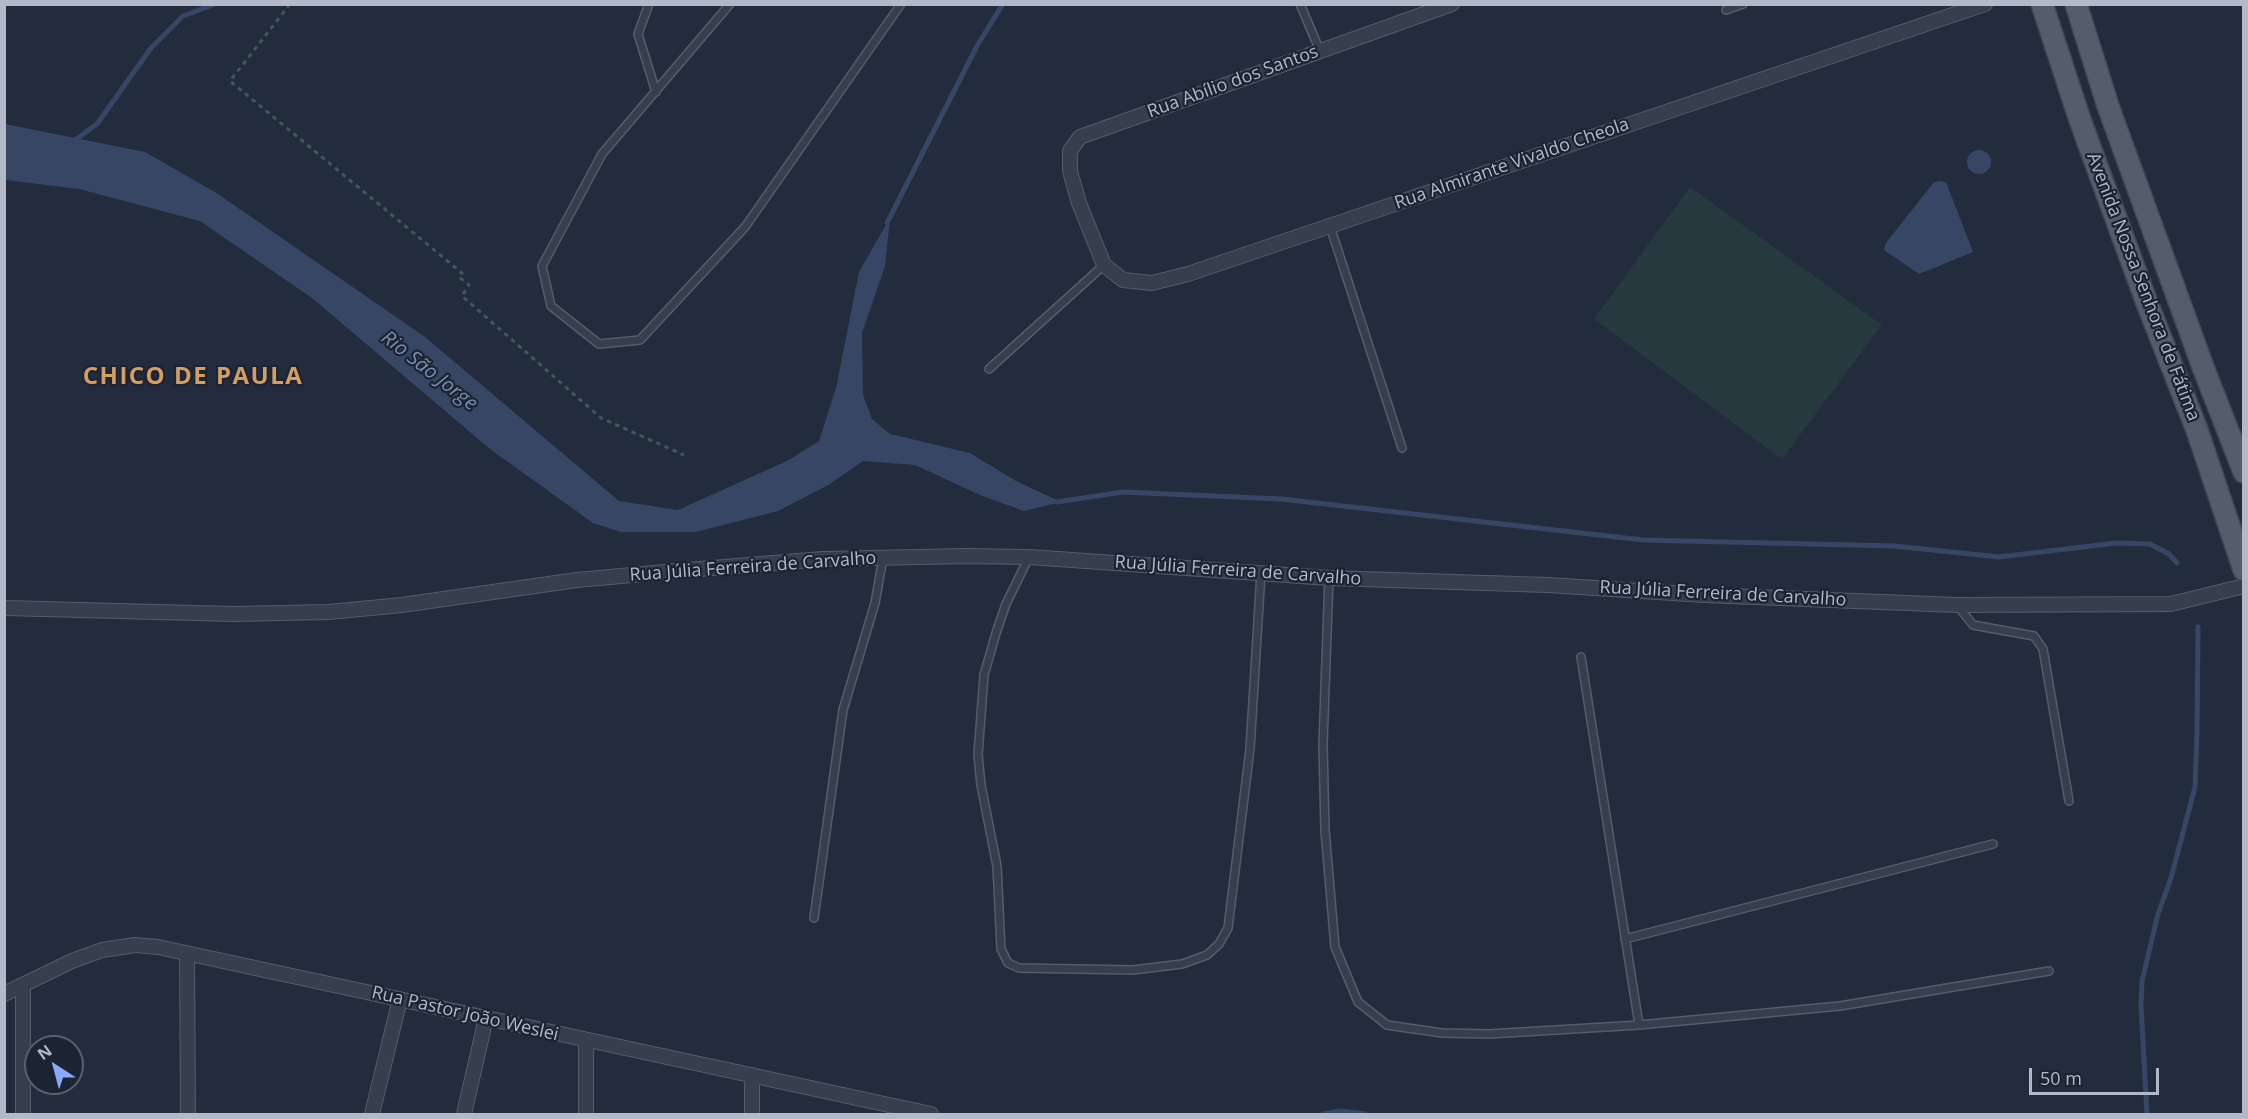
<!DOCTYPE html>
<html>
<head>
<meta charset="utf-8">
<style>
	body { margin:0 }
	#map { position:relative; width:2248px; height:1119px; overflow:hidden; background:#232c3d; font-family:"Open Sans",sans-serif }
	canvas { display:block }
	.frame { position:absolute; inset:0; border:6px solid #b3b9c8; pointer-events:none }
	.north { position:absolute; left:24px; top:1035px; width:60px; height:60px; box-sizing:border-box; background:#1c2332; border:2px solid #585f6e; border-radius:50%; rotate:324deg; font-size:16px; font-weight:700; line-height:24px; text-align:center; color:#b3b9c8 }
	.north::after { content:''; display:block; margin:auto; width:21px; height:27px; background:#88aaf8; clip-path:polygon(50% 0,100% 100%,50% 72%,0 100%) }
	.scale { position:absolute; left:2029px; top:1068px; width:130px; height:27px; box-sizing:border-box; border:3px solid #b3b9c8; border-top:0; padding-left:8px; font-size:18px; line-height:21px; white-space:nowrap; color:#b3b9c8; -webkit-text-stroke:4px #1c2332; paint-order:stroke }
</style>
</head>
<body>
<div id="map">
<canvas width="2248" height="1119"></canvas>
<div class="frame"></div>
<div class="north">N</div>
<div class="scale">50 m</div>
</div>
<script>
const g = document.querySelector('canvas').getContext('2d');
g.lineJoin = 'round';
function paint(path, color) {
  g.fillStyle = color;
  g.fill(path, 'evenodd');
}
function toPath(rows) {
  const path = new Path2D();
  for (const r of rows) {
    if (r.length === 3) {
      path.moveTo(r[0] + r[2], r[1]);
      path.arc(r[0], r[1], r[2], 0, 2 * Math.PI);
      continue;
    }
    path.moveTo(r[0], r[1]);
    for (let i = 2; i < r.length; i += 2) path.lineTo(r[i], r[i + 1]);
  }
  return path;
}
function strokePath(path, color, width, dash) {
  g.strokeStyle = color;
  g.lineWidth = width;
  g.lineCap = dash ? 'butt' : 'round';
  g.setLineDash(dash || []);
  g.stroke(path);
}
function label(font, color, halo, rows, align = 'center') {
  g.font = font + ' "Open Sans",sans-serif';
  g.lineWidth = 4.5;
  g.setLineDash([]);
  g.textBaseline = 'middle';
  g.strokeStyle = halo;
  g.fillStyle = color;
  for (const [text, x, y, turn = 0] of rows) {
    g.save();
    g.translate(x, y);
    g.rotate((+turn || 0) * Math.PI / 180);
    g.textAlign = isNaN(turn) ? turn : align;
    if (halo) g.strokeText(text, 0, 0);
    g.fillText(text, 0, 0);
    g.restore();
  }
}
const green = toPath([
	[1690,187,1882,325,1782,459,1594,319]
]);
const water = toPath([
	[5,124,145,152,218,194,425,337,619,501,678,510,789,460,819,441,836,388,859,272,890,218,885,266,862,333,863,395,872,419,890,434,970,453,1016,481,1061,502,1024,511,980,495,915,465,863,461,830,484,778,511,696,532,621,532,593,523,490,449,312,298,200,221,79,189,5,180],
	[1979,162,12],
	[1940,181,1946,182,1973,252,1919,274,1884,250,1886,243,1934,182]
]);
const stream = toPath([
	[71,143,97,124,151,48,183,16,215,4],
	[887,223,977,46,1003,4],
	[1057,502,1123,492,1281,499,1643,540,1894,546,1999,557,2116,543,2150,544,2169,554,2177,563],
	[1323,1114,1341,1111,1365,1114],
	[2147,1114,2141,1006,2142,981,2158,914,2171,878,2195,787,2197,734,2198,627]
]);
const path = toPath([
	[290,4,230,81,462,273,459,277,469,285,462,296,601,418,684,455]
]);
const service = toPath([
	[649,4,638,34,656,92],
	[730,4,602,154,542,266,551,306,599,344,640,340,745,227,901,4],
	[1300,4,1320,51],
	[1726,10,1743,4],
	[1330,226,1402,448],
	[989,369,1104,265],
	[1029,557,1006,604,996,633,984,675,978,755,981,785,997,866,1001,949,1008,963,1019,968,1133,970,1182,964,1207,955,1219,944,1228,928,1250,749,1261,573],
	[1329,578,1323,744,1325,830,1335,947,1358,1002,1387,1025,1442,1033,1489,1034,1639,1025,1840,1006,2049,971],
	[1957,605,1973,625,2034,636,2043,649,2069,801],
	[1581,657,1639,1025],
	[814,918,843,710,875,603,883,558],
	[1625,939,1993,844]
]);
const minor = toPath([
	[1452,4,1080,137,1070,151,1070,171,1079,203,1104,265,1123,280,1152,283,1188,274,1985,4],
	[4,608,233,614,329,612,402,605,577,580,687,570,823,559,965,556,1029,557,1329,578,1548,585,1704,595,1957,605,2171,604,2244,586],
	[187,954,188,1114],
	[4,994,72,961,102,950,135,945,158,947,931,1114],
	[23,1114,23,985],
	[372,1114,400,999],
	[464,1114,486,1018],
	[586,1114,586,1041],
	[752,1114,752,1075]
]);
const primary = toPath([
	[2042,4,2080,120,2147,303,2197,430,2244,570],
	[2076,4,2108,106,2203,367,2244,472]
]);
const streetNames = [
	["Rua Abílio dos Santos",1233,82,-20],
	["Rua Almirante Vivaldo Cheola",1512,164,-19],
	["Avenida Nossa Senhora de Fátima",2143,287,69],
	["Rua Júlia Ferreira de Carvalho",753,567,-4],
	["Rua Júlia Ferreira de Carvalho",1238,571,4],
	["Rua Júlia Ferreira de Carvalho",1723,594,3],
	["Rua Pastor João Weslei",465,1014,13]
];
const waterNames = [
	["Rio São Jorge",429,371,38]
];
const districtNames = [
	["CHICO DE PAULA",193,377]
];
paint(green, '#25393e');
paint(water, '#374664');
strokePath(stream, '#374664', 5);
strokePath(service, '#555c6b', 10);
strokePath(minor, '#555c6b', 16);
strokePath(primary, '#404756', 24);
strokePath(path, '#43565b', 3, [4.5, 4.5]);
strokePath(service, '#373e4d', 7);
strokePath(minor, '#373e4d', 14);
strokePath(primary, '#555d6d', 21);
label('18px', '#b3b9c8', '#1c2332', streetNames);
label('italic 20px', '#7b8db0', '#1c2332', waterNames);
g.letterSpacing = '1.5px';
label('bold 24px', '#d49d62', '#1c2332', districtNames);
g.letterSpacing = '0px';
</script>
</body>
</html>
